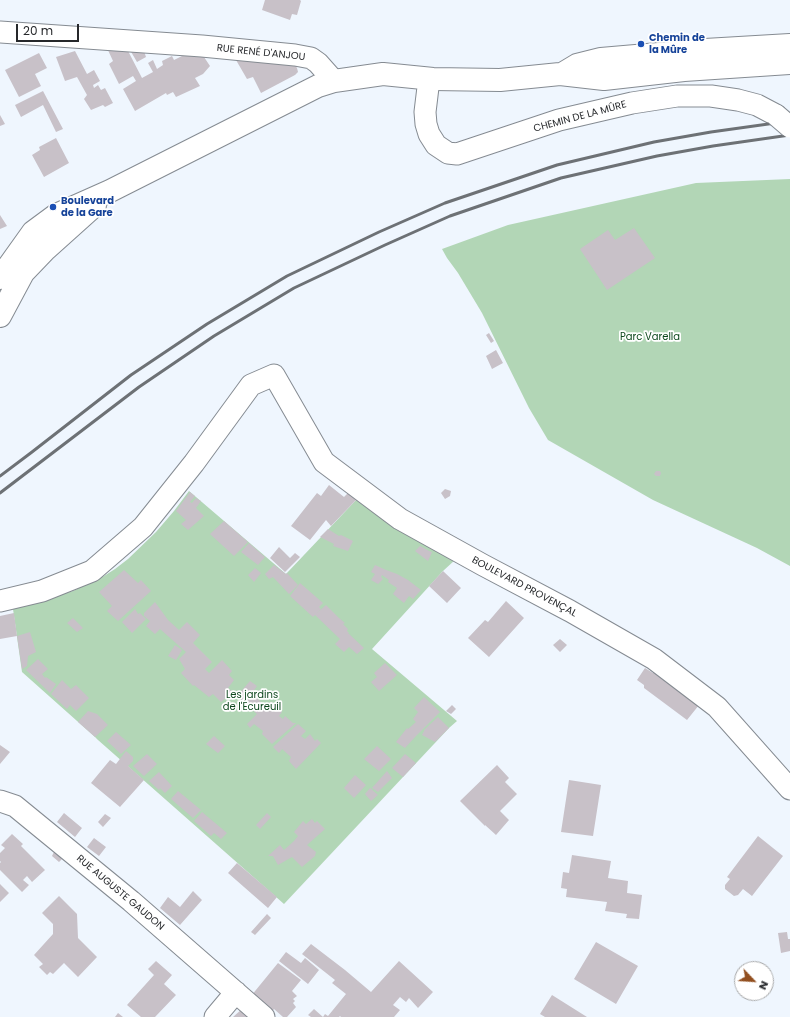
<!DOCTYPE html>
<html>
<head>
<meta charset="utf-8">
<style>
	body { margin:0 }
	#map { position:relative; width:790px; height:1017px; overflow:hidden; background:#eff6fe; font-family:Poppins,sans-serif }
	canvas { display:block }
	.north { position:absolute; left:734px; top:961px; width:40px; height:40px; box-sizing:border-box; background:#fff; border:1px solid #a8a9aa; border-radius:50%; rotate:115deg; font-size:11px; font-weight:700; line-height:16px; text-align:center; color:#26282b }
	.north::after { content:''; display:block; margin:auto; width:14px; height:18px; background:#924f1f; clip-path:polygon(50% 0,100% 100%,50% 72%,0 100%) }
	.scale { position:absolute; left:16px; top:24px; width:63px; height:18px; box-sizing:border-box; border:2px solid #26282b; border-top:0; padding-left:5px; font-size:12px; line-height:14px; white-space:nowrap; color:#26282b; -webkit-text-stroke:3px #fff; paint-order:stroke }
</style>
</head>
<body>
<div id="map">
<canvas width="790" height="1017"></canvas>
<div class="north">N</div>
<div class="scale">20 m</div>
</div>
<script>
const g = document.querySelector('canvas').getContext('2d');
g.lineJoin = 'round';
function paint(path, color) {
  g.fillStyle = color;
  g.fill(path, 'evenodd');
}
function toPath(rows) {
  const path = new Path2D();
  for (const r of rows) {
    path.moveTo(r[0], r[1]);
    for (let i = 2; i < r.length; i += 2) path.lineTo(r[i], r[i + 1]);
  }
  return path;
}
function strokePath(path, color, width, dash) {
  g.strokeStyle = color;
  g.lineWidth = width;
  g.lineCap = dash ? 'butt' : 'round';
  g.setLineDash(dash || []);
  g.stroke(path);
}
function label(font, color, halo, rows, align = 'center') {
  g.font = font + ' Poppins,sans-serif';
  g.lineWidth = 3.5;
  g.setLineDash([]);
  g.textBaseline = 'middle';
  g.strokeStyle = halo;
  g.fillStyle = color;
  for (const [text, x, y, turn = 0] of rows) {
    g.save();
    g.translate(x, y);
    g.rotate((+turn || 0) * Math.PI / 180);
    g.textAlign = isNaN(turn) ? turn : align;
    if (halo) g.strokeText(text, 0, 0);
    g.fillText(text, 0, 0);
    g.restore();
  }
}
const green = toPath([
	[790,179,790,566,757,548,653,500,548,440,529,408,482,313,458,273,447,258,442,249,508,225,696,183],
	[189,491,286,574,357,499,421,543,455,560,443,571,372,649,457,721,449,728,284,904,98,740,95,737,22,672,13,609,73,591,104,576,115,569,128,559,156,532,174,511]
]);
const building = toPath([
	[265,0,300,0,301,1,297,15,292,14,290,20,262,10],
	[107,48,127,49,142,78,153,72,148,63,153,60,157,69,163,65,162,61,172,56,174,60,184,55,204,57,210,66,203,74,195,78,200,86,176,97,173,92,167,95,166,93,135,111,123,89,136,81,133,76,119,84,109,64,113,61],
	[130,50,144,51,146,57,137,62],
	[75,51,87,74,94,70,100,81,93,85,94,88,98,85,101,90,105,88,113,103,105,107,103,105,91,110,84,99,87,95,77,77,65,81,56,57],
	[39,53,47,68,35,74,41,86,19,97,5,70],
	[236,60,295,65,297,68,298,72,295,75,261,93,253,77,247,79],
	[43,91,63,129,56,132,43,105,21,117,15,105],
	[0,115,5,124,0,126],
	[56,138,69,163,44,177,32,155,40,150,39,147],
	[0,215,7,226,0,229],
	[634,228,655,258,607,290,580,249,608,230,615,240],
	[489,333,494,341,491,343,486,335],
	[496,350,503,363,492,369,486,356],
	[656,471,660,471,661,473,660,476,656,476,654,474],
	[329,485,344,497,348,493,357,499,331,526,326,520,310,540,291,526,317,493,321,496],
	[445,489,451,491,450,496,445,499,441,493],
	[190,492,195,496,190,502,192,503,196,498,201,501,196,508,204,516,188,530,181,524,186,520,176,511],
	[224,521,248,542,234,556,210,534],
	[328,529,339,536,341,535,353,541,348,551,333,546,334,544,320,537],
	[249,543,265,557,258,565,241,552],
	[420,546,429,551,432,552,428,561,415,551],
	[279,547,290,558,295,553,300,557,285,572,270,558],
	[274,565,286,574,287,573,298,585,289,594,273,577,269,579,265,574],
	[375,565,386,570,397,574,408,580,421,590,413,599,409,596,404,603,393,594,397,588,388,582,389,580,382,575,381,577,383,579,378,584,371,580,375,574,371,572],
	[255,568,261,573,254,582,248,575],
	[124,570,138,583,141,580,151,591,118,621,107,611,112,606,99,592],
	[443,571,461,588,447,603,429,586],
	[300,583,323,603,319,607,321,609,316,614,326,605,339,618,345,623,343,624,348,629,347,631,349,633,348,633,364,648,357,654,349,647,344,652,335,644,340,639,315,615,313,617,290,596],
	[506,601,524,618,489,657,468,638,485,620,488,622],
	[155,602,168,620,179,630,187,622,200,635,193,643,212,662,205,669,209,673,222,660,232,671,229,675,234,680,228,688,233,692,221,702,213,694,209,697,194,685,193,686,181,673,185,669,179,659,186,652,160,629,155,634,146,626,150,621,144,616,144,613],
	[135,609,138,614,140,613,146,619,132,633,122,622],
	[14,613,17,636,0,639,0,616],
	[73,618,83,628,77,632,67,623],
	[30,632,36,652,28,656,27,666,22,669,17,636],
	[560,639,567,645,560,652,553,645],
	[175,645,182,650,176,660,168,656],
	[38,659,48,669,42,674,45,678,46,677,56,684,50,693,26,670],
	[385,663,397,675,379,691,371,682,377,677,374,673],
	[645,668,653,673,655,671,699,705,687,720,644,688,644,685,637,680],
	[62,680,71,689,76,685,89,698,76,711,70,705,67,709,51,694],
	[250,681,257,686,252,693,265,706,272,702,282,712,279,716,283,719,285,716,293,723,296,723,272,744,262,734,263,731,254,724,250,728,247,724,257,714,237,696],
	[424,697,440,712,416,736,405,748,396,742,407,728,408,729,416,722,413,719,418,712,414,708],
	[452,705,456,709,451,714,446,711],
	[88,711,97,714,108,725,95,737,78,722],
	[438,717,449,728,435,742,422,735,425,729],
	[298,724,306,731,301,736,305,739,310,734,315,741,317,739,321,743,296,769,289,761,291,757,282,749,279,753,273,747],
	[116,732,131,745,121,754,107,741],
	[214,736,225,746,218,753,206,744],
	[0,745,10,752,0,764],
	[377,746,391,759,379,771,364,759],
	[126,751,133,757,133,761,128,766,144,780,120,807,91,783,110,760,116,764],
	[147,754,157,764,144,776,133,766],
	[405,754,416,763,403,777,392,768],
	[497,765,509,778,505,782,517,794,500,811,509,820,496,835,485,825,485,826,460,801],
	[387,771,392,778,378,792,372,788],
	[159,772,172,786,165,793,160,788,159,790,149,781],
	[355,775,366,785,354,798,344,788],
	[569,780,601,785,593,836,561,832],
	[370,788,378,795,371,801,365,794],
	[178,791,201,810,193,818,171,799],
	[202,812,227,833,221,839,214,833,211,836,194,821],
	[64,813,82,828,75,837,57,822],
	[267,813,271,817,260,829,256,825],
	[105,814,111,818,103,827,98,822],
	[312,819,315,823,317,821,325,829,307,845,316,852,315,856,302,867,292,857,278,865,273,856,268,856,280,845,284,850,294,841,298,836,294,832,303,821,306,824],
	[12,834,23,844,21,846,45,870,32,882,27,876,23,880,29,885,22,892,0,870,0,863,1,862,0,861,0,853,5,848,1,845],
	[758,836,783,856,752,896,743,889,738,895,734,896,725,889,725,885,730,879,727,877],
	[94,838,106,847,99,856,87,847],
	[54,852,62,859,59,862,52,856],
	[572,855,611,861,608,878,628,881,627,893,642,895,639,919,626,918,627,914,605,911,607,902,566,897,567,889,561,888,563,872,569,873],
	[237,863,277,897,268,908,228,873],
	[0,884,9,893,0,902],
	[193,891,202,900,180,925,160,908,168,897,180,907],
	[59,896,77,914,78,938,97,957,78,977,64,963,53,974,50,972,47,975,39,967,43,964,34,955,53,934,53,924,42,913],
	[267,914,271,918,255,935,251,932],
	[787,932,788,939,790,939,790,951,781,953,778,933],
	[596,942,638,966,616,1004,574,979],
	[311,944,345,970,371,992,399,961,433,992,418,1008,409,998,406,1002,400,997,393,1005,400,1010,394,1017,341,1017,340,1016,339,1017,323,1017,325,1014,328,1016,346,994,332,983,335,980,302,954],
	[286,952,301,963,305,958,319,970,308,984,279,961],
	[156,961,172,975,164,984,176,995,155,1017,141,1017,127,1005,154,975,148,969],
	[278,963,301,980,292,991,297,996,293,999,295,1001,293,1003,296,1007,287,1017,283,1017,274,1009,272,1012,251,996],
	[552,995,587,1017,545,1017,540,1014],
	[242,1009,257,1017,233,1017],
	[314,1009,323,1017,311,1017,308,1015],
	[118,1013,123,1017,115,1017]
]);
const minor = toPath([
	[0,32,202,46,295,55,311,58,318,63,334,81],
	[429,79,425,112,426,124,429,134,436,145,448,153,457,154,559,120,632,103,677,96,711,96,738,100,757,105,776,115],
	[0,601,42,591,92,571,143,527,194,463,251,385,274,375,324,462,400,519,483,565,570,611,654,659,717,707,790,789],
	[0,801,15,806,131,901,264,1017],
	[215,1017,236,992]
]);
const major = toPath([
	[562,74,577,65,601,59,705,50,790,45],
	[0,278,33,232,56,215,110,191,318,86,334,81,383,74,433,79,500,80,560,74,604,79,684,70,790,63],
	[0,316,23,273,46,249,95,205]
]);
const rail = toPath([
	[0,476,32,452,131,375,207,324,287,276,379,232,445,203,557,165,654,142,711,132,790,121],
	[0,493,139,387,214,336,294,288,385,245,450,216,561,178,657,156,713,146,790,135]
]);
const minorBridge = toPath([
	[776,115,790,127]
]);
const markers = [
	[641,44,4,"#1a4fb4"],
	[53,207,4,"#1a4fb4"]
];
const transitNames = [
	["Chemin de",649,38],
	["la Mûre",649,50],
	["Boulevard",61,201],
	["de la Gare",61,213]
];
const streetNames = [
	["RUE RENÉ D'ANJOU",261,53,6],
	["CHEMIN DE LA MÛRE",580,117,-15],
	["BOULEVARD PROVENÇAL",524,587,28],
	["RUE AUGUSTE GAUDON",120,893,40]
];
const parkNames = [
	["Parc Varella",650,337],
	["Les jardins",252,695],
	["de l'Ecureuil",252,707]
];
paint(green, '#b2d6b6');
paint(building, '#c8c1c8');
strokePath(minor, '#858b92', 23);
strokePath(major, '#858b92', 24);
strokePath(minor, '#fff', 21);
strokePath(major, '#fff', 22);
strokePath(rail, '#6d7175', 3);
strokePath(minorBridge, '#858b92', 23, []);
strokePath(minorBridge, '#fff', 21);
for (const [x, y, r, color] of markers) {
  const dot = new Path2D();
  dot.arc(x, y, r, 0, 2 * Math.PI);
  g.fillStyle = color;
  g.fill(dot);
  strokePath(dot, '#fff', 1.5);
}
label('bold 10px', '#164399', '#fff', transitNames, 'left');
label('10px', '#26282b', '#fff', streetNames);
label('10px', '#0e481e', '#fff', parkNames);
</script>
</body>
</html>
